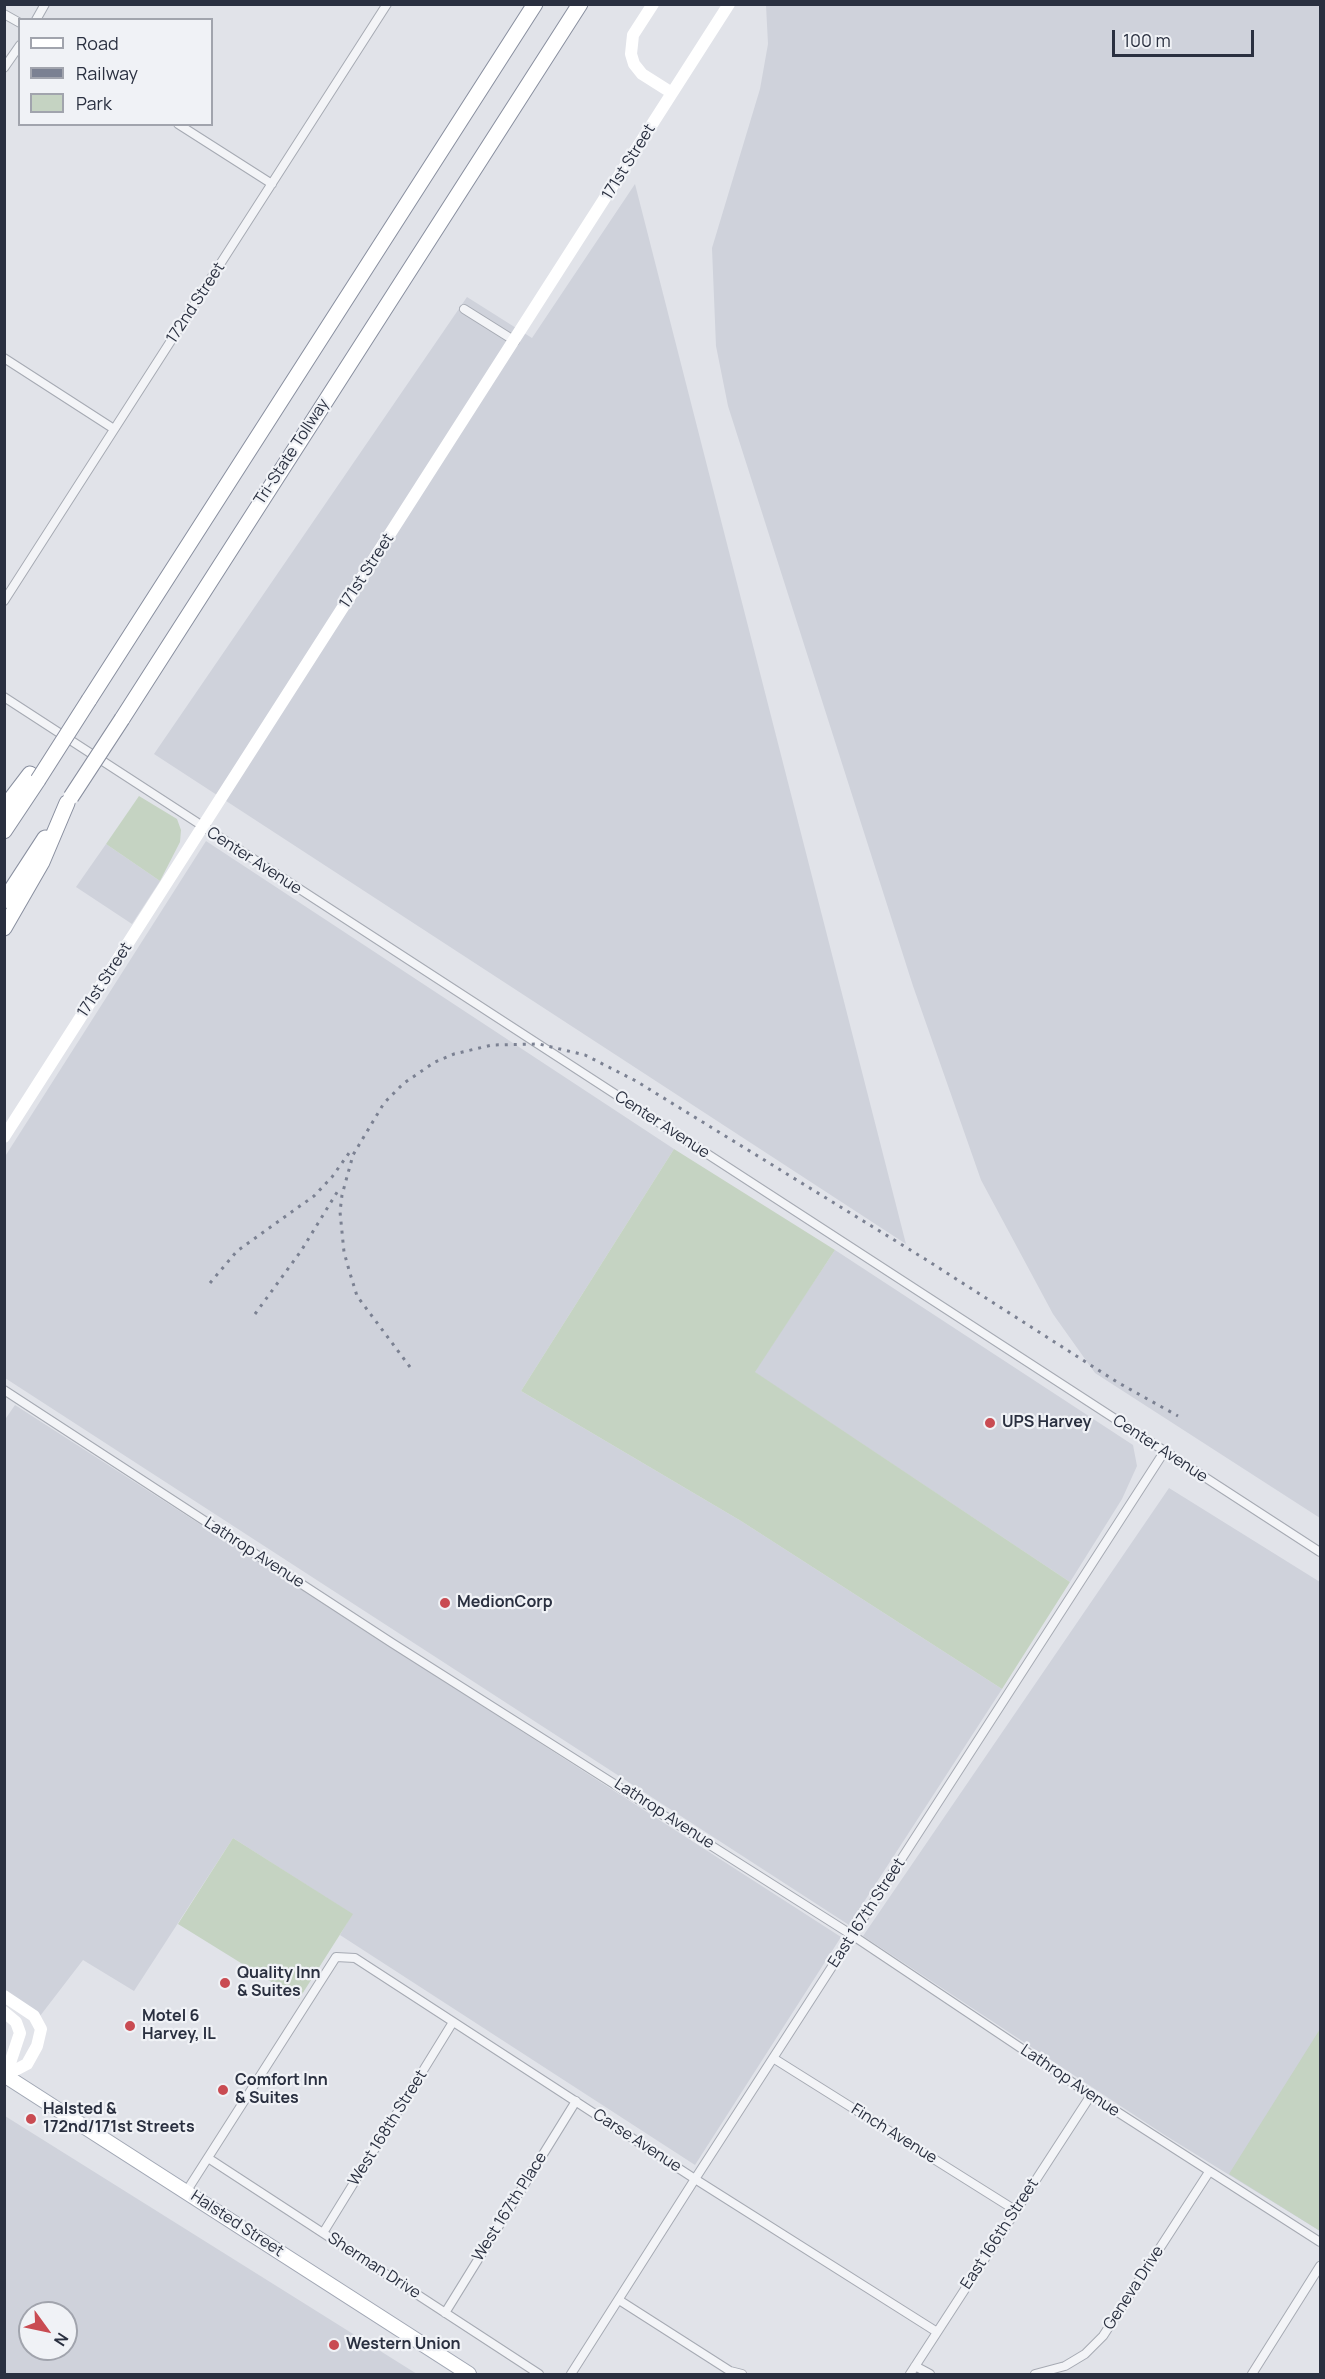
<!DOCTYPE html>
<html>
<head>
<meta charset="utf-8">
<style>
	body { margin:0 }
	#map { position:relative; width:1325px; height:2379px; overflow:hidden; background:#e1e3e9; font-family:Manrope,sans-serif }
	canvas { display:block }
	.frame { position:absolute; inset:0; border:6px solid #2a3040; pointer-events:none }
	.legend { position:absolute; left:18px; top:18px; width:195px; height:108px; box-sizing:border-box; background:#f0f2f6; border:2px solid #a1a4ad; margin:0; padding:8px 10px; list-style:none; font-size:18px; color:#2a3040 }
	.legend li { display:flex; align-items:center; gap:12px; height:30px }
	.legend b { width:30px; border:2px solid #a1a4ad }
	.north { position:absolute; left:18px; top:2301px; width:60px; height:60px; box-sizing:border-box; background:#f0f2f6; border:2px solid #a1a4ad; border-radius:50%; rotate:123deg; font-size:16px; font-weight:700; line-height:24px; text-align:center; color:#2a3040 }
	.north::after { content:''; display:block; margin:auto; width:21px; height:27px; background:#c94b52; clip-path:polygon(50% 0,100% 100%,50% 72%,0 100%) }
	.scale { position:absolute; left:1112px; top:30px; width:142px; height:27px; box-sizing:border-box; border:3px solid #2a3040; border-top:0; padding-left:8px; font-size:18px; line-height:21px; white-space:nowrap; color:#2a3040; -webkit-text-stroke:4px #f0f2f6; paint-order:stroke }
</style>
</head>
<body>
<div id="map">
<canvas width="1325" height="2379"></canvas>
<div class="frame"></div>
<ul class="legend">
<li><b style="height:8px;background:#fff"></b>Road</li>
<li><b style="height:8px;background:#7b8192"></b>Railway</li>
<li><b style="height:16px;background:#c5d3c2"></b>Park</li>
</ul>
<div class="north">N</div>
<div class="scale">100 m</div>
</div>
<script>
const g = document.querySelector('canvas').getContext('2d');
g.lineJoin = 'round';
function paint(path, color) {
  g.fillStyle = color;
  g.fill(path, 'evenodd');
}
function toPath(rows) {
  const path = new Path2D();
  for (const r of rows) {
    path.moveTo(r[0], r[1]);
    for (let i = 2; i < r.length; i += 2) path.lineTo(r[i], r[i + 1]);
  }
  return path;
}
function strokePath(path, color, width, dash) {
  g.strokeStyle = color;
  g.lineWidth = width;
  g.lineCap = dash ? 'butt' : 'round';
  g.setLineDash(dash || []);
  g.stroke(path);
}
function label(font, color, halo, rows, align = 'center') {
  g.font = font + ' Manrope,sans-serif';
  g.lineWidth = 4.5;
  g.setLineDash([]);
  g.textBaseline = 'middle';
  g.strokeStyle = halo;
  g.fillStyle = color;
  for (const [text, x, y, turn = 0] of rows) {
    g.save();
    g.translate(x, y);
    g.rotate((+turn || 0) * Math.PI / 180);
    g.textAlign = isNaN(turn) ? turn : align;
    if (halo) g.strokeText(text, 0, 0);
    g.fillText(text, 0, 0);
    g.restore();
  }
}
const built = toPath([
	[766,5,1320,5,1320,1518,1095,1373,1053,1314,981,1180,913,986,728,406,716,346,712,248,760,89,768,44],
	[635,184,906,1244,154,754,467,297,532,338],
	[206,841,674,1149,521,1391,741,1521,1002,1689,849,1925,5,1378,4,1158],
	[106,844,160,881,132,924,76,887],
	[835,1250,1133,1445,1137,1466,1122,1499,1070,1582,754,1372],
	[15,1405,841,1937,695,2165,340,1935,352,1914,233,1838,134,1991,83,1960,40,2016,5,1993,4,1421],
	[1169,1488,1320,1582,1320,2231,1163,2134,863,1936],
	[4,2116,5,2116,417,2374,5,2374],
	[30,2313,66,2313,66,2349,30,2349]
]);
const green = toPath([
	[139,796,177,819,181,830,180,842,160,881,106,844],
	[674,1149,835,1250,755,1372,1070,1582,1002,1689,741,1521,521,1391],
	[233,1838,353,1914,299,1999,178,1924],
	[1320,2029,1320,2231,1229,2174]
]);
const street = toPath([
	[4,14,20,23],
	[36,20,45,4],
	[4,68,20,45],
	[178,124,272,184],
	[464,309,515,341],
	[4,358,114,429],
	[4,601,387,4],
	[4,697,1320,1552],
	[4,1390,392,1643,852,1935,1091,2095,1320,2242],
	[773,2058,1015,2210],
	[208,2158,539,2374],
	[186,2192,336,1957,355,1958,695,2179,937,2332],
	[323,2233,453,2022],
	[619,2300,730,2371,742,2374],
	[445,2313,576,2101],
	[915,2366,930,2374],
	[571,2374,695,2179,1164,1452],
	[910,2374,1091,2095],
	[1035,2374,1065,2366,1085,2354,1103,2336,1209,2172],
	[1252,2374,1320,2266]
]);
const secondary = toPath([
	[653,4,633,35,631,54,634,64,642,74,672,93],
	[4,1137,729,4],
	[4,1996,34,2016,41,2029,37,2046,27,2064,6,2075],
	[4,2012,16,2022,20,2033,6,2075]
]);
const primary = toPath([
	[4,2075,469,2374]
]);
const highway = toPath([
	[89,700,535,4],
	[122,719,580,4],
	[4,808,30,774],
	[4,831,38,780],
	[4,901,45,838],
	[4,928,42,862,67,803]
]);
const rail = toPath([
	[210,1283,237,1251,314,1196,332,1177,349,1153],
	[255,1314,301,1251,339,1189],
	[410,1367,357,1296,349,1270,344,1252,340,1212,342,1195,353,1155,384,1103,404,1083,435,1062,454,1054,492,1045,539,1044,585,1055,636,1081,925,1259,1117,1382,1178,1416]
]);
const highwayBridge = toPath([
	[38,780,89,700],
	[71,797,122,719]
]);
const markers = [
	[990,1423,6,"#c94b52"],
	[445,1603,6,"#c94b52"],
	[225,1983,6,"#c94b52"],
	[130,2026,6,"#c94b52"],
	[223,2090,6,"#c94b52"],
	[31,2119,6,"#c94b52"],
	[334,2345,6,"#c94b52"]
];
const streetNames = [
	["171st Street",629,162,-58],
	["172nd Street",196,303,-57],
	["Tri-State Tollway",292,452,-57],
	["171st Street",367,571,-57],
	["Center Avenue",254,861,33],
	["171st Street",105,980,-57],
	["Center Avenue",662,1125,33],
	["Center Avenue",1160,1449,33],
	["Lathrop Avenue",254,1553,33],
	["Lathrop Avenue",664,1814,33],
	["East 167th Street",867,1913,-57],
	["Lathrop Avenue",1070,2081,34],
	["West 168th Street",388,2128,-58],
	["Finch Avenue",894,2134,32],
	["Carse Avenue",637,2141,33],
	["West 167th Place",510,2207,-58],
	["Halsted Street",237,2224,33],
	["East 166th Street",1000,2234,-57],
	["Sherman Drive",374,2266,33],
	["Geneva Drive",1134,2288,-57]
];
const poiNames = [
	["UPS Harvey",1002,1423],
	["MedionCorp",457,1603],
	["Quality Inn",237,1974],
	["& Suites",237,1992],
	["Motel 6",142,2017],
	["Harvey, IL",142,2035],
	["Comfort Inn",235,2081],
	["& Suites",235,2099],
	["Halsted &",43,2110],
	["172nd/171st Streets",43,2128],
	["Western Union",346,2345]
];
paint(built, '#cfd2db');
paint(green, '#c5d3c2');
strokePath(street, '#a6aab3', 10);
strokePath(primary, '#a1a7b4', 16);
strokePath(highway, '#898f9f', 17);
strokePath(street, '#f3f4f7', 8);
strokePath(secondary, '#fff', 12);
strokePath(primary, '#fff', 14);
strokePath(highway, '#fff', 15);
strokePath(rail, '#7b8192', 3, [3, 6]);
strokePath(highwayBridge, '#898f9f', 17, []);
strokePath(highwayBridge, '#fff', 15);
for (const [x, y, r, color] of markers) {
  const dot = new Path2D();
  dot.arc(x, y, r, 0, 2 * Math.PI);
  g.fillStyle = color;
  g.fill(dot);
  strokePath(dot, '#f0f2f6', 2);
}
label('16px', '#2a3040', '#f0f2f6', streetNames);
label('bold 16px', '#2a3040', '#f0f2f6', poiNames, 'left');
</script>
</body>
</html>
